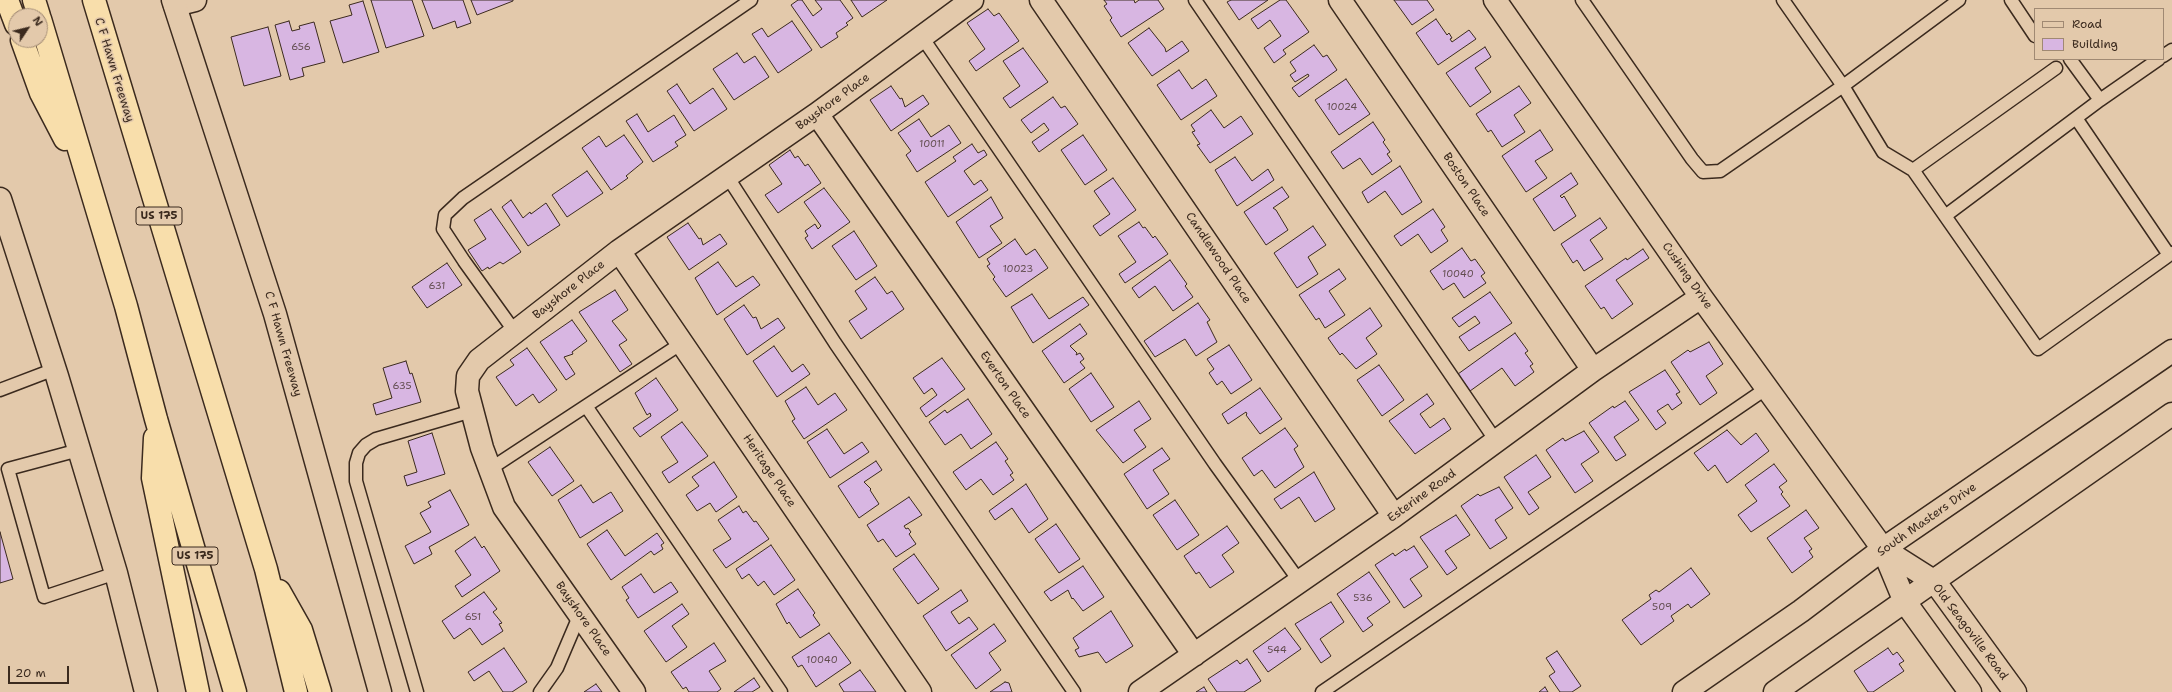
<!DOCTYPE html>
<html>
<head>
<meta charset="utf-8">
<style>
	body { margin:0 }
	#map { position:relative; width:2172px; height:692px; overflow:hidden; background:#e3c9ab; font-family:"Shantell Sans",sans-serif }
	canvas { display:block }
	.legend { position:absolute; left:2034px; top:8px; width:130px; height:52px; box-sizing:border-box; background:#e3c9ab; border:1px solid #a08973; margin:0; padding:5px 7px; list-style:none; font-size:12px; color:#3b2a1e }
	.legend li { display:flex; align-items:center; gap:8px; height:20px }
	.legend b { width:20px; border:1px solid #a08973 }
	.north { position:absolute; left:8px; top:8px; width:40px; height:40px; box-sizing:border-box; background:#e3c9ab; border:1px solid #a08973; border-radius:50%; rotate:55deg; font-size:11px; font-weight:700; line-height:16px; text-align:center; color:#3b2a1e }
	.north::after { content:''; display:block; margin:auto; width:14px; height:18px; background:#3b2a1e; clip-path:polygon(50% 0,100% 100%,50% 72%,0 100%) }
	.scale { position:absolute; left:8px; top:666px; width:61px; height:18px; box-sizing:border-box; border:2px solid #3b2a1e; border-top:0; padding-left:5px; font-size:12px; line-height:14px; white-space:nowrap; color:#3b2a1e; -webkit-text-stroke:3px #e3c9ab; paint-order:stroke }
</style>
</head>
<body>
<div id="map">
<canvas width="2172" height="692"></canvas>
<ul class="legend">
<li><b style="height:5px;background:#e3c9ab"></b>Road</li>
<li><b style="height:11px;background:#d8b6e2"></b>Building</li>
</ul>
<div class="north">N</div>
<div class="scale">20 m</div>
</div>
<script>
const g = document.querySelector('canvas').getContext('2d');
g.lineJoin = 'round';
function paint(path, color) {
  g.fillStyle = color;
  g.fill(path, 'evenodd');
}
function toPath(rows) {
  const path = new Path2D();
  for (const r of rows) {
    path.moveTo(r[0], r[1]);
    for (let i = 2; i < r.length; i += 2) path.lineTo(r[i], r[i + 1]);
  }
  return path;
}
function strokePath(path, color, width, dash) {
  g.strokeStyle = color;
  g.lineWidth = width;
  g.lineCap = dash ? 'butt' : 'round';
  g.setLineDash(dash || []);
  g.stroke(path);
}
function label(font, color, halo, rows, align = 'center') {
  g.font = font + ' "Shantell Sans",sans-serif';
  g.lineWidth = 3;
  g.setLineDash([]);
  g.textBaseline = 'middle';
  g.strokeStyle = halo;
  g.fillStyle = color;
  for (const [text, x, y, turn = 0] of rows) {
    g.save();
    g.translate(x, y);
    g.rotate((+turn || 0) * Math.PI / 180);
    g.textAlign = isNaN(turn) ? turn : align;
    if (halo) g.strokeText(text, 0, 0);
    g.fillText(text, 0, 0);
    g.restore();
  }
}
const building = toPath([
	[371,0,412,0,424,36,386,48,371,0],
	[422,0,463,0,471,23,457,28,455,21,433,29,422,0],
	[471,0,513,0,513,1,477,15,471,0],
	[798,0,802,0,813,16,822,9,815,0,840,0,853,18,846,23,848,25,836,33,838,37,821,48,791,5,798,0],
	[851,0,887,0,862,17,851,0],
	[1104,0,1134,0,1135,3,1139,0,1158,0,1164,9,1121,37,1110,20,1112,18,1104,6,1107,4,1104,0],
	[1231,0,1268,0,1239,20,1227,2,1231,0],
	[1280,0,1286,0,1309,32,1283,50,1286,54,1274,63,1264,48,1281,36,1270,20,1258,29,1251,19,1280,0],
	[1394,0,1427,0,1434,10,1412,25,1394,0],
	[363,1,379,52,343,63,330,21,352,15,349,5,363,1],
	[988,9,994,16,999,13,1019,41,976,71,969,61,985,49,967,23,988,9],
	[1436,19,1447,35,1449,33,1452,38,1450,39,1452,42,1469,30,1476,39,1438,65,1416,33,1436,19],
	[289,21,292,31,300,29,299,26,314,22,325,62,302,68,304,76,290,80,275,25,289,21],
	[792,21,812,50,778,73,752,34,762,28,768,37,792,21],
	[268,27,281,76,244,86,231,37,268,27],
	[1149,28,1165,48,1166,52,1182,41,1189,51,1152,76,1128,43,1149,28],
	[1314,45,1323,57,1327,55,1337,70,1299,97,1292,88,1309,76,1308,74,1295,82,1290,75,1296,71,1290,62,1314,45],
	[1485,47,1491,57,1475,68,1491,92,1470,107,1446,73,1485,47],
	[1023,48,1048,82,1010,108,1003,98,1020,86,1003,61,1023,48],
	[737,53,744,63,755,56,769,77,734,100,713,69,737,53],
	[1179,70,1192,89,1206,79,1217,96,1181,120,1157,85,1179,70],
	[1346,79,1370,114,1339,135,1315,100,1346,79],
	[677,84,690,104,713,88,727,109,694,131,667,91,677,84],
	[891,86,900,99,902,98,905,107,923,95,929,104,891,131,870,100,891,86],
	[1519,86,1531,103,1514,115,1525,132,1502,147,1491,130,1488,132,1476,114,1519,86],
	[1053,97,1061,108,1065,106,1078,124,1039,152,1032,142,1049,130,1044,123,1031,133,1021,120,1053,97],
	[1211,110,1224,128,1241,116,1253,134,1210,163,1197,145,1200,144,1192,132,1195,131,1191,125,1211,110],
	[637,114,648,132,674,115,686,135,675,142,678,146,653,162,626,121,637,114],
	[919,119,931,137,949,125,961,143,917,172,906,155,911,151,898,133,919,119],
	[1373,122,1385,140,1383,142,1390,152,1387,154,1392,161,1372,175,1360,158,1343,169,1331,152,1373,122],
	[1540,130,1553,150,1535,161,1547,178,1526,192,1502,156,1540,130],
	[624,135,643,162,626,176,628,178,611,190,582,148,599,136,606,147,624,135],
	[1083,135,1107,170,1085,185,1061,150,1083,135],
	[972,144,978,153,984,150,987,155,964,171,974,185,981,180,988,190,948,217,925,182,956,161,953,157,972,144],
	[790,150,795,158,798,156,805,166,808,164,821,183,778,213,765,195,782,184,769,165,790,150],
	[1235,157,1252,181,1268,169,1274,180,1237,206,1215,170,1235,157],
	[1400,166,1422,202,1402,215,1385,191,1368,203,1362,192,1400,166],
	[587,171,603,193,567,217,552,195,587,171],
	[1571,173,1578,184,1560,196,1562,198,1564,196,1576,216,1554,231,1533,199,1571,173],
	[1113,178,1136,210,1100,236,1093,226,1110,214,1094,191,1113,178],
	[1282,187,1289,197,1273,208,1276,210,1288,230,1266,245,1244,212,1282,187],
	[824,188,850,222,812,249,805,238,808,236,805,231,815,224,818,229,821,226,804,202,824,188],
	[991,197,1003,218,990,226,1002,243,979,258,956,222,991,197],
	[511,200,523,218,530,212,531,214,546,203,560,225,528,246,502,207,511,200],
	[491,209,521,252,503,264,500,262,489,269,488,267,482,271,468,250,486,239,474,220,491,209],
	[1433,209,1445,227,1441,230,1448,241,1431,253,1418,234,1401,246,1394,236,1433,209],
	[1600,218,1607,228,1590,240,1603,259,1584,271,1577,260,1573,263,1561,244,1600,218],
	[1139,222,1143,228,1145,227,1153,238,1155,236,1168,254,1125,283,1119,274,1136,262,1118,236,1139,222],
	[688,223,699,239,701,238,703,245,720,234,727,244,689,270,667,237,688,223],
	[1313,226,1326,245,1308,257,1318,274,1297,288,1274,253,1313,226],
	[854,231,877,266,856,280,832,246,854,231],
	[1015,239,1026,255,1035,249,1048,268,1006,297,993,279,995,277,987,266,990,264,987,259,1015,239],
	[1462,248,1471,261,1475,259,1485,273,1481,276,1486,283,1464,298,1454,283,1443,290,1430,271,1462,248],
	[1643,249,1649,258,1616,280,1633,304,1612,319,1604,307,1601,309,1585,286,1626,258,1627,260,1643,249],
	[1170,260,1187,284,1185,286,1193,297,1173,311,1155,286,1139,298,1132,288,1170,260],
	[718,262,736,287,753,276,760,285,717,315,695,278,718,262],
	[447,263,462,285,427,308,412,287,447,263],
	[1339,269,1346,279,1329,291,1345,315,1325,328,1319,318,1316,320,1299,295,1339,269],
	[875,277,887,294,892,291,904,309,861,339,849,321,867,309,855,291,875,277],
	[615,290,628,310,612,321,627,340,619,345,632,364,620,372,579,312,615,290],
	[1490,292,1512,323,1469,351,1459,337,1480,323,1475,316,1459,327,1452,318,1490,292],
	[1032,294,1049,319,1083,297,1089,305,1033,343,1011,307,1032,294],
	[1198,303,1210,320,1207,322,1217,342,1196,356,1185,339,1155,357,1144,341,1198,303],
	[744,305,753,318,756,317,761,329,778,318,785,328,747,355,724,319,744,305],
	[1370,308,1382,326,1366,338,1377,354,1356,369,1342,353,1340,355,1328,338,1370,308],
	[572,320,587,341,572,352,573,354,564,357,575,374,566,380,540,342,572,320],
	[1080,324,1087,334,1070,346,1077,353,1076,355,1080,353,1084,359,1080,362,1085,368,1064,383,1042,351,1080,324],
	[1515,333,1528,351,1525,353,1533,364,1530,366,1534,372,1515,386,1502,368,1470,391,1458,374,1515,333],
	[1709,342,1723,364,1706,376,1717,393,1700,405,1671,362,1688,350,1690,352,1709,342],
	[1229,345,1252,380,1231,394,1222,381,1217,385,1209,373,1214,369,1207,359,1229,345],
	[774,346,792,372,803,364,810,374,777,397,753,361,774,346],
	[527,348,557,390,539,403,533,394,516,406,496,377,514,365,510,360,527,348],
	[942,358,965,389,926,417,920,408,937,395,932,388,924,394,913,378,942,358],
	[406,361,410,374,412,373,421,402,376,415,373,404,392,398,383,368,406,361],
	[1379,365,1404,400,1382,416,1357,380,1379,365],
	[1665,370,1680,392,1676,394,1682,403,1672,410,1668,404,1657,411,1666,423,1656,430,1629,392,1665,370],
	[1091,373,1114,407,1091,422,1069,389,1091,373],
	[656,378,678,410,640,437,633,428,651,416,650,413,647,415,635,393,656,378],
	[806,387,818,405,835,393,847,410,804,439,792,421,795,419,785,401,806,387],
	[1260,388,1282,419,1260,434,1246,415,1247,414,1246,412,1228,424,1222,414,1260,388],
	[1427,394,1434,404,1420,414,1430,428,1444,418,1451,429,1415,454,1389,421,1427,394],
	[968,399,992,434,971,449,961,434,945,445,929,422,945,410,947,413,968,399],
	[1139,401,1151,419,1134,430,1146,447,1123,463,1096,430,1139,401],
	[1625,401,1639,420,1614,437,1626,455,1616,461,1589,423,1613,406,1614,408,1625,401],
	[682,422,708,456,669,483,662,472,678,462,661,437,682,422],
	[1285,428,1298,446,1294,449,1304,467,1275,488,1262,470,1254,476,1242,458,1285,428],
	[827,429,844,454,862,442,869,452,830,478,807,442,827,429],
	[1727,430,1741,445,1756,433,1769,451,1727,483,1715,465,1708,471,1694,453,1727,430],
	[1584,431,1599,452,1581,464,1593,481,1575,493,1546,450,1563,438,1565,441,1584,431],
	[432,433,445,474,407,486,404,476,417,472,408,441,432,433],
	[996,442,1008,459,1005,461,1013,473,1010,475,1014,480,993,495,981,479,966,490,953,472,996,442],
	[550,447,574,481,552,496,528,462,550,447],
	[1162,448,1170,459,1153,470,1169,494,1147,509,1124,474,1162,448],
	[1536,455,1551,477,1528,492,1539,508,1529,515,1504,477,1536,455],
	[876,461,882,470,864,482,871,489,870,490,879,504,859,518,838,486,876,461],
	[714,462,737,497,716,512,710,503,697,511,686,495,699,486,692,477,714,462],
	[1774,464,1787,481,1779,487,1783,492,1781,494,1790,506,1751,532,1738,515,1757,501,1745,485,1774,464],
	[1314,472,1335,509,1315,522,1299,497,1281,509,1274,499,1314,472],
	[1026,484,1048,519,1029,533,1012,508,995,520,989,511,1026,484],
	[581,485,593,503,611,492,623,511,580,538,558,500,581,485],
	[1499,487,1513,508,1495,520,1507,538,1490,549,1461,506,1478,494,1480,496,1499,487],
	[450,490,469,525,429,547,432,554,414,564,405,546,431,532,420,513,431,507,428,502,450,490],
	[909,497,922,515,904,526,906,529,908,528,911,532,909,534,916,544,896,557,883,539,878,542,867,525,909,497],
	[1175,500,1199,535,1177,550,1153,515,1175,500],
	[739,506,743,513,746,511,754,522,756,521,769,539,726,568,713,550,731,539,718,520,739,506],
	[1806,510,1819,528,1804,538,1812,549,1809,551,1813,557,1792,573,1767,538,1806,510],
	[1456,515,1470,535,1445,551,1457,568,1447,575,1420,537,1456,515],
	[1056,524,1080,559,1059,573,1035,539,1056,524],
	[1227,526,1239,543,1222,555,1234,572,1210,588,1199,572,1196,574,1184,556,1227,526],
	[607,530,625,556,657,533,664,543,661,545,663,549,654,555,651,551,611,580,587,544,607,530],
	[0,532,13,579,0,583,0,532],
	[475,537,482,548,484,546,500,571,462,597,455,586,471,575,455,551,475,537],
	[771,545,795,580,774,595,764,581,758,586,749,574,742,579,736,569,771,545],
	[1414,546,1428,567,1410,579,1422,596,1404,608,1375,565,1393,553,1395,556,1405,549,1406,551,1414,546],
	[914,554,939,589,918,604,893,569,914,554],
	[1083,566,1104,597,1083,611,1073,598,1072,599,1068,590,1051,601,1044,592,1083,566],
	[1691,568,1710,594,1691,608,1688,604,1671,616,1674,621,1641,645,1622,620,1651,599,1649,595,1656,590,1659,592,1691,568],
	[1369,572,1390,602,1367,618,1373,625,1363,632,1337,594,1369,572],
	[641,574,654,593,671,582,678,592,638,618,626,600,629,598,622,587,641,574],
	[798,589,815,613,813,615,820,625,800,638,789,622,787,624,776,604,798,589],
	[961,590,968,601,951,612,959,624,969,617,978,629,946,651,923,616,961,590],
	[484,592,497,609,493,612,502,623,499,624,503,631,482,645,470,628,454,639,442,621,484,592],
	[1331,602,1344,622,1320,639,1331,656,1321,663,1295,624,1331,602],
	[682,604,689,614,672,626,687,647,666,662,644,631,682,604],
	[1111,611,1133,646,1106,663,1098,652,1079,657,1075,650,1079,648,1073,638,1111,611],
	[994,624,1006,641,989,653,1001,670,976,689,951,655,994,624],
	[1285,628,1301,649,1268,672,1253,651,1285,628],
	[829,633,851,663,816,687,802,665,798,667,792,657,829,633],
	[714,643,726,661,709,671,721,689,717,692,689,692,686,687,683,689,671,672,714,643],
	[504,648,527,682,512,692,503,692,489,671,474,681,468,672,504,648],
	[1888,648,1893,655,1897,652,1904,661,1899,664,1904,671,1873,692,1868,692,1854,671,1888,648],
	[1557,651,1581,686,1572,692,1560,692,1549,676,1555,672,1546,658,1557,651],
	[1247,659,1261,681,1244,692,1217,692,1208,679,1237,660,1240,664,1247,659],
	[860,670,876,692,844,692,839,684,860,670],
	[754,678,760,687,752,692,734,692,754,678],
	[1005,682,1009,683,1012,692,990,692,1005,682],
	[596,684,602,692,584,692,596,684],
	[1204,687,1207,692,1196,692,1204,687],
	[1545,687,1548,692,1539,692,1545,687]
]);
const service = toPath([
	[1195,0,1496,441],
	[1582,0,1692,159,1703,172,1720,171,1843,86,1883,152,1913,170,2038,349,2172,253],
	[1783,0,1843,86,1959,0],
	[2011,0,2035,36],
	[922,37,1215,464,1300,582],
	[2163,56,2172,50],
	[2070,59,2100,100,2159,59],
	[2076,118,2169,255],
	[1913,170,2056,68],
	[727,176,835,343,1074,692],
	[1945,216,2100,100],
	[515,332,464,261,443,229,445,215,463,198,751,0],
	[0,390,55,369],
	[586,406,781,692],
	[79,450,8,469,44,597,116,573],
	[490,469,682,343],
	[417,692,356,481,356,463,359,453,366,445,376,439,472,411],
	[540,692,557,668,580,614],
	[1322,692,1767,388]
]);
const minor = toPath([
	[1041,0,1394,516],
	[1340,0,1593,370],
	[1495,0,1701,297,1883,549],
	[175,5,195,0],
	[817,114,1194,655],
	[619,251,920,692],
	[634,692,504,507,482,448,467,391,468,376,479,360,619,251,817,114,972,0],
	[1140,692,1394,516,1593,370,1701,297]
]);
const secondary = toPath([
	[173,0,275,314,380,692],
	[0,199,57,376,116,573,146,692],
	[1883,549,1935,582,2015,692],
	[1883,549,1905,602,1970,692],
	[1684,692,1801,611,1883,549,2172,351],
	[1775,692,2172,414]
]);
const motorway = toPath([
	[7,0,16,24],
	[34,0,39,16],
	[94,0,266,569,296,692],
	[40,19,126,306,156,419,235,692],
	[22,40,41,93,65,139],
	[155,438,153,478,198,692],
	[279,591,301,630,320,692]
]);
const numberNames = [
	["656",301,47],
	["10024",1342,107],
	["10011",932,144],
	["10023",1018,269],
	["10040",1458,274],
	["631",437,286],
	["635",402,386],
	["536",1363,598],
	["509",1662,607],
	["651",473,617],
	["544",1277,650],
	["10040",822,660]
];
const shields = [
	[159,216,46],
	[195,556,46]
];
const shieldNames = [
	["US 175",159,216],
	["US 175",195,556]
];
const streetNames = [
	["C F Hawn Freeway",114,70,73],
	["Bayshore Place",833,102,-36],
	["Boston Place",1466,185,56],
	["Candlewood Place",1218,258,56],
	["Cushing Drive",1687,276,55],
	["Bayshore Place",569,290,-38],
	["C F Hawn Freeway",283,344,74],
	["Everton Place",1005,385,55],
	["Heritage Place",769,471,56],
	["Esterine Road",1422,496,-36],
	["South Masters Drive",1927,520,-35],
	["Bayshore Place",583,619,55],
	["Old Seagoville Road",1970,632,53]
];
paint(building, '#d8b6e2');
strokePath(building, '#3b2a1e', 1);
strokePath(service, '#3b2a1e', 15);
strokePath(minor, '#3b2a1e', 25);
strokePath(secondary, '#3b2a1e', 25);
strokePath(motorway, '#3b2a1e', 25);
strokePath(service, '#e3c9ab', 12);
strokePath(minor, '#e3c9ab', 22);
strokePath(secondary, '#e3c9ab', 22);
strokePath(motorway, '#f8deab', 22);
label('10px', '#624d4f', null, numberNames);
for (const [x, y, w] of shields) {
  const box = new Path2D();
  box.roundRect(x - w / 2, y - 9, w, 18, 3);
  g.fillStyle = '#e3c9ab';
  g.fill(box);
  strokePath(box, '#3b2a1e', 1);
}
label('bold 11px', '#3b2a1e', null, shieldNames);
label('12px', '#3b2a1e', '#e3c9ab', streetNames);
</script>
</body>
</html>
